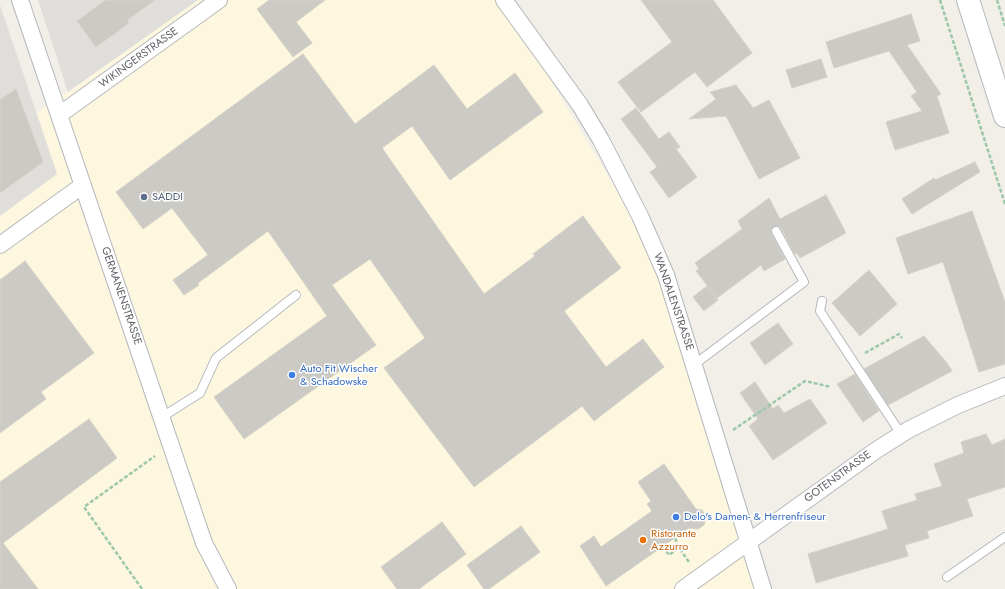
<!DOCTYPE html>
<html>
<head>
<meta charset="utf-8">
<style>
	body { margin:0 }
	canvas { display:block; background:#f1efe8 }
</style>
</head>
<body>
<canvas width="1005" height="589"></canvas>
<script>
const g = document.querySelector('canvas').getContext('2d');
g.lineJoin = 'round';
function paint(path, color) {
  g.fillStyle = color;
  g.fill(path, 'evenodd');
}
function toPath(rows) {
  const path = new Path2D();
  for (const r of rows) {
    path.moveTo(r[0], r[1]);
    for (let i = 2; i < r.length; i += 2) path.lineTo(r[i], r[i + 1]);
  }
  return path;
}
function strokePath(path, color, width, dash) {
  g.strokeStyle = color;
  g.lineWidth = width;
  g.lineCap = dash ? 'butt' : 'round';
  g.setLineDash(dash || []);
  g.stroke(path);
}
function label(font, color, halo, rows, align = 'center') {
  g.font = font + ' Jost,sans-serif';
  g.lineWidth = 3;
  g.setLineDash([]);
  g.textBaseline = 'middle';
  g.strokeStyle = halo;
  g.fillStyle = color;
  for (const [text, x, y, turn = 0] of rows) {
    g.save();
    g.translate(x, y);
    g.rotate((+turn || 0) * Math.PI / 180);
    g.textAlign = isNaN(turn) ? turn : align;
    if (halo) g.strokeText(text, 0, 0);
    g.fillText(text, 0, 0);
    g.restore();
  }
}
const commercial = toPath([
	[198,0,502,0,674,285,767,589,0,589,0,216,57,174,37,113]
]);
const industrial = toPath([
	[38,0,198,0,68,92],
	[0,5,57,174,0,216]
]);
const building = toPath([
	[106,0,155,0,127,20,129,23,96,47,77,21,106,0],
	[269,0,325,0,296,22,312,43,293,57,257,9,269,0],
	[641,0,713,0,752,53,707,87,695,72,641,112,618,82,672,42,641,0],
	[911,14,920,41,907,45,941,94,937,96,949,133,895,150,886,122,922,111,911,96,917,92,889,51,834,68,826,42,911,14],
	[303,54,355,124,434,65,467,109,515,73,543,112,450,180,412,126,382,148,484,294,535,256,533,254,583,216,621,268,564,311,606,367,643,339,664,367,594,421,582,406,474,487,384,368,425,338,370,259,332,285,376,345,244,439,214,397,327,316,268,231,198,283,199,285,184,295,173,280,208,255,172,208,143,229,116,192,303,54],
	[821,59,827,77,792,88,786,70,821,59],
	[736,85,753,108,769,100,800,158,759,179,726,116,689,119,716,99,710,92,736,85],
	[16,89,43,162,0,193,0,100,16,89],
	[636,108,659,139,669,132,680,147,676,149,697,177,669,198,650,172,657,167,621,119,636,108],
	[975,162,980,172,912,214,902,199,934,178,935,180,975,162],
	[826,195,846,233,800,258,797,253,795,254,781,228,774,226,771,229,771,233,785,259,764,271,761,265,717,298,696,271,699,269,695,263,742,229,738,221,769,198,780,219,826,195],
	[972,211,1005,302,1005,364,979,372,943,262,908,274,896,238,972,211],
	[25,261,94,353,41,392,46,399,0,433,0,280,25,261],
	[869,270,897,304,860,336,832,303,869,270],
	[707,286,718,300,704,311,693,297,707,286],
	[778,323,793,344,765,365,750,343,778,323],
	[924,336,947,363,952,371,888,405,864,369,924,336],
	[855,374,879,411,863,422,837,384,855,374],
	[755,382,773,409,778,405,784,413,810,399,827,423,773,460,749,426,758,419,740,393,755,382],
	[89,419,117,458,3,543,38,589,0,589,0,482,89,419],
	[986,434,992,445,1005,439,1005,487,967,499,973,516,927,531,929,538,905,545,908,556,816,583,808,554,888,529,882,511,917,500,915,494,942,486,934,464,964,453,961,442,986,434],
	[664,464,696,509,702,510,706,517,704,525,698,529,689,528,606,586,580,546,594,536,601,547,652,511,647,504,651,501,638,482,664,464],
	[442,522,466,554,419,589,397,589,381,567,442,522],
	[521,526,540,552,489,589,484,589,467,565,521,526]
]);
const path = toPath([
	[940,0,1005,204],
	[997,0,1005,26],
	[865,353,899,334,902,338],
	[733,430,805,381,831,387],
	[675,538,679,548,689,562],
	[663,546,669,555,679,548],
	[142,589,84,507,155,456]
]);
const lane = toPath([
	[822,301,820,311,901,434],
	[695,364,804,282,776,231],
	[162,417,200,393,216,358,296,295],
	[947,577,1005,537]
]);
const street = toPath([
	[20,0,204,543,228,589],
	[504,0,580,105,601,140,640,216,666,275,763,589],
	[59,115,219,0],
	[0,245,83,185],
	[683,589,875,451,908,430,958,405,1005,386]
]);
const secondary = toPath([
	[968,0,1005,116]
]);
const markers = [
	[144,197,4,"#5c6f8a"],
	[292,375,4,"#3f7fe0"],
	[676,517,4,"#3f7fe0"],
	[643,540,4,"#e8710a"]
];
const streetNames = [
	["WIKINGERSTRASSE",139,58,-36],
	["GERMANENSTRASSE",121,296,71],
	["WANDALENSTRASSE",673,302,71],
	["GOTENSTRASSE",838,477,-36]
];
const serviceNames = [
	["SADDI",152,197]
];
const shopNames = [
	["Auto Fit Wischer",300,369],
	["& Schadowske",300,382],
	["Delo's Damen- & Herrenfriseur",684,517]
];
const foodNames = [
	["Ristorante",651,534],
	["Azzurro",651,547]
];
paint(commercial, '#fef7e0');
paint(industrial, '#e0deda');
paint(building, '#cccac5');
strokePath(building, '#d6d1c6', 1);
strokePath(lane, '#b5b8bc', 10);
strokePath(street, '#b5b8bc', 18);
strokePath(secondary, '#b6babf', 24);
strokePath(path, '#9cc7a9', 2.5, [4, 2]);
strokePath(lane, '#fff', 8);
strokePath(street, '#fff', 16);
strokePath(secondary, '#fff', 22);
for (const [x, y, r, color] of markers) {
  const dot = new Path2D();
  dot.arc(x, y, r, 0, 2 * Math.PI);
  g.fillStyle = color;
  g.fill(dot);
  strokePath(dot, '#fff', 1.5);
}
label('11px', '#5f6368', '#fff', streetNames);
label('11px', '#4e5e75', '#fff', serviceNames, 'left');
label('11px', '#366cbe', '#fff', shopNames, 'left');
label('11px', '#c56008', '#fff', foodNames, 'left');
</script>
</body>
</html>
